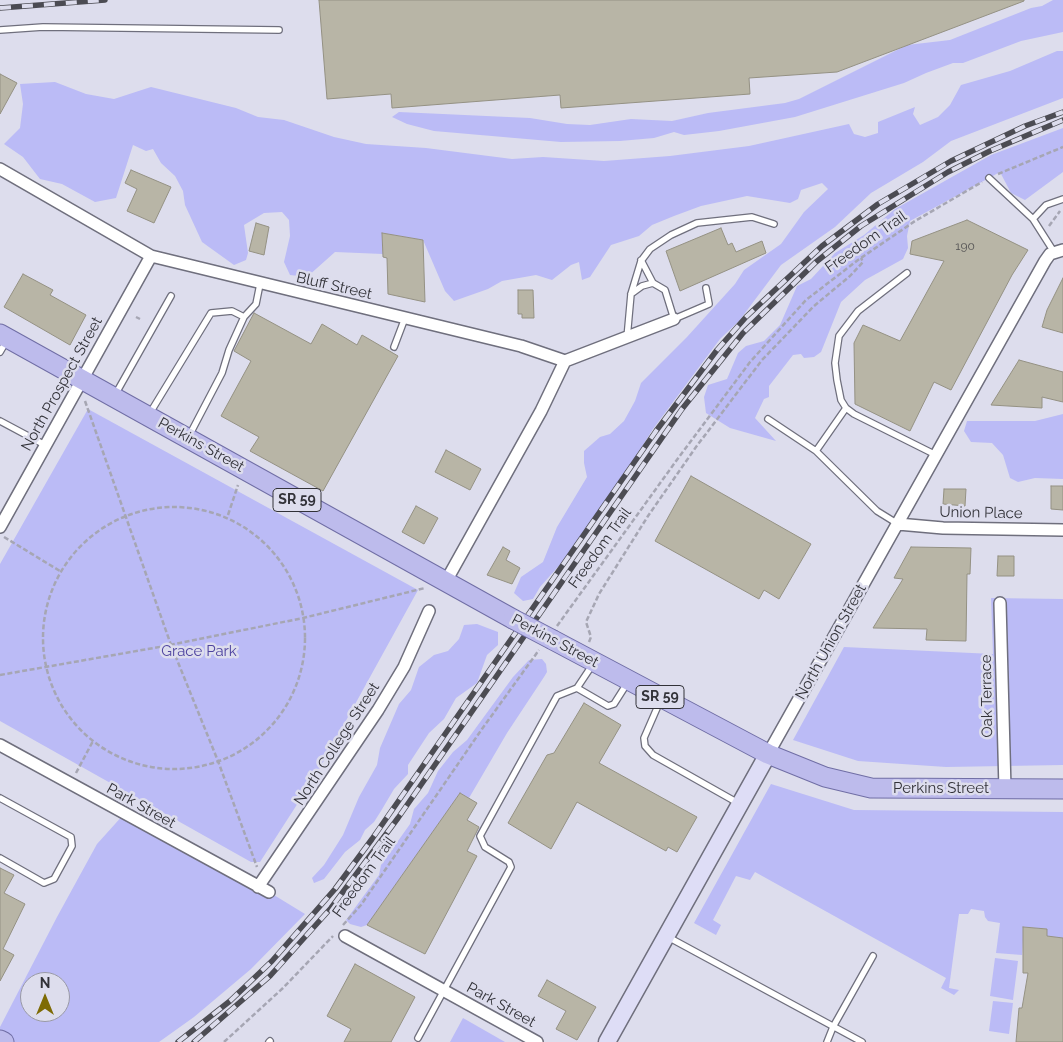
<!DOCTYPE html>
<html>
<head>
<meta charset="utf-8">
<style>
	body { margin:0 }
	#map { position:relative; width:1063px; height:1042px; overflow:hidden; background:#dddded; font-family:Raleway,sans-serif }
	canvas { display:block }
	.north { position:absolute; left:20px; top:972px; width:50px; height:50px; box-sizing:border-box; background:#dddded; border:1px solid #9999a5; border-radius:50%; rotate:0deg; font-size:14px; font-weight:700; line-height:20px; text-align:center; color:#323238 }
	.north::after { content:''; display:block; margin:auto; width:18px; height:22px; background:#7e6b05; clip-path:polygon(50% 0,100% 100%,50% 72%,0 100%) }
</style>
</head>
<body>
<div id="map">
<canvas width="1063" height="1042"></canvas>
<div class="north">N</div>
</div>
<script>
const g = document.querySelector('canvas').getContext('2d');
g.lineJoin = 'round';
function paint(path, color) {
  g.fillStyle = color;
  g.fill(path, 'evenodd');
}
function toPath(rows) {
  const path = new Path2D();
  for (const r of rows) {
    if (r.length === 3) {
      path.moveTo(r[0] + r[2], r[1]);
      path.arc(r[0], r[1], r[2], 0, 2 * Math.PI);
      continue;
    }
    path.moveTo(r[0], r[1]);
    for (let i = 2; i < r.length; i += 2) path.lineTo(r[i], r[i + 1]);
  }
  return path;
}
function strokePath(path, color, width, dash) {
  g.strokeStyle = color;
  g.lineWidth = width;
  g.lineCap = dash ? 'butt' : 'round';
  g.setLineDash(dash || []);
  g.stroke(path);
}
function label(font, color, halo, rows, align = 'center') {
  g.font = font + ' Raleway,sans-serif';
  g.lineWidth = 5;
  g.setLineDash([]);
  g.textBaseline = 'middle';
  g.strokeStyle = halo;
  g.fillStyle = color;
  for (const [text, x, y, turn = 0] of rows) {
    g.save();
    g.translate(x, y);
    g.rotate((+turn || 0) * Math.PI / 180);
    g.textAlign = isNaN(turn) ? turn : align;
    if (halo) g.strokeText(text, 0, 0);
    g.fillText(text, 0, 0);
    g.restore();
  }
}
const green = toPath([
	[1053,0,1063,0,1063,32,1021,41,963,63,953,63,926,73,904,83,795,117,719,131,684,135,674,132,654,138,620,141,561,142,434,131,407,124,392,117,399,112,530,118,567,124,590,125,631,119,672,121,708,113,785,103,799,99,907,45,950,40,1031,8,1042,6],
	[1057,51,1063,51,1063,98,951,141,923,162,871,193,835,227,781,265,739,321,720,339,653,429,615,490,565,559,540,587,533,599,523,601,514,593,521,577,543,562,557,527,587,477,584,463,584,451,600,437,610,434,624,421,635,401,641,383,687,337,735,284,744,270,781,244,804,212,828,189,822,183,801,190,798,199,790,203,747,196,701,206,674,216,652,225,639,236,611,245,590,277,582,280,579,262,571,265,552,280,536,275,502,281,488,289,454,301,445,291,423,240,382,233,383,254,335,252,307,277,290,275,284,262,290,236,289,220,282,212,264,213,244,225,248,253,246,260,234,265,202,242,185,205,183,191,175,176,161,163,153,149,146,151,133,145,116,198,95,202,62,184,40,179,23,157,4,144,20,128,23,104,20,84,55,82,86,94,114,99,151,87,236,108,258,117,284,120,334,137,366,144,426,148,512,159,543,157,604,161,670,156,749,146,849,124,854,134,865,137,878,133,878,122,915,107,913,114,920,125,938,117,950,105,961,85,1010,71],
	[1063,128,1063,172,1025,200,1011,193,1000,172,910,221,907,236,908,248,903,259,865,280,841,302,821,352,814,357,804,358,801,354,793,355,769,386,769,397,764,399,755,418,776,441,730,428,706,413,704,397,708,385,727,379,738,353,746,346,764,341,780,325,797,286,811,279,835,253,864,235,895,209,991,155],
	[88,409,418,590,316,775,260,862,251,862,0,721,0,564],
	[1063,414,1063,479,1035,478,1018,482,1010,478,1003,455,992,443,971,442,964,431,967,421,1035,421],
	[991,598,1063,599,1063,765,946,767,858,761,793,740,844,647,993,654],
	[477,624,498,632,498,645,487,655,477,683,456,698,444,719,429,733,408,765,408,774,394,789,381,811,374,822,365,830,360,840,345,852,324,879,314,883,312,878,324,865,343,835,359,797,377,765,380,748,399,704,411,690,419,667,434,655,448,651,459,639,464,625],
	[542,659,546,664,547,672,544,677,507,733,469,798,460,793,367,925,361,927,350,924,346,920,379,875,381,865,410,824,414,809,428,793,438,771,453,752,467,740,513,677,529,660],
	[771,784,854,810,1063,812,1063,938,1047,936,1047,929,1024,927,1022,955,996,953,1000,923,988,921,985,917,984,911,971,909,968,914,959,914,949,988,959,990,954,995,941,988,946,978,755,872,750,880,736,876,713,920,721,925,716,935,694,923],
	[124,814,269,892,305,914,251,969,194,1017,159,1042,3,1042,0,1040,0,1027,57,917,97,844],
	[30,982,60,982,60,1012,30,1012],
	[995,958,1018,961,1013,1000,990,996],
	[993,1001,1013,1003,1009,1034,989,1031],
	[463,1018,505,1042,450,1042]
]);
const building = toPath([
	[319,0,1024,0,1024,1,837,72,749,78,750,94,561,108,560,95,392,108,391,94,327,99,319,0],
	[0,74,17,83,0,114,0,74],
	[131,170,171,187,154,223,127,211,137,189,125,183,131,170],
	[967,220,1028,250,1012,275,951,390,934,382,910,431,855,404,854,343,863,325,900,341,944,261,910,254,912,241,967,220],
	[256,223,269,227,264,255,249,251,256,223],
	[721,228,728,245,732,243,736,252,762,241,766,253,680,291,666,251,721,228],
	[382,233,423,240,425,302,388,294,387,258,383,257,382,233],
	[23,274,53,290,50,295,86,315,70,345,4,307,23,274],
	[1063,278,1063,333,1042,327,1047,310,1063,278],
	[518,290,533,290,534,318,522,318,522,314,518,314,518,290],
	[254,313,311,344,322,324,357,345,362,335,398,356,323,491,250,451,259,437,221,416,251,361,234,351,254,313],
	[1019,360,1063,372,1063,402,1042,397,1042,408,991,405,1019,360],
	[446,450,481,469,470,490,435,472,446,450],
	[691,476,811,544,779,599,764,590,759,599,655,541,691,476],
	[1051,486,1063,486,1063,510,1051,509,1051,486],
	[944,489,966,489,965,506,943,504,944,489],
	[416,506,438,518,424,544,402,532,416,506],
	[503,547,510,551,506,560,520,568,512,584,487,575,503,547],
	[911,547,971,548,970,574,967,574,966,641,926,640,927,629,873,628,903,579,894,578,911,547],
	[998,556,1014,556,1014,576,997,576,998,556],
	[584,703,621,725,599,763,697,817,677,852,668,847,666,851,577,802,551,849,508,823,547,755,554,753,584,703],
	[460,793,477,803,467,820,479,827,467,851,477,856,425,954,367,925,460,793],
	[0,868,14,875,4,893,25,904,3,949,14,955,0,981,0,868],
	[1023,927,1047,929,1047,936,1063,938,1063,1042,1016,1042,1019,1008,1022,1008,1028,973,1023,973,1023,927],
	[355,964,415,997,391,1042,344,1042,351,1029,327,1016,355,964],
	[547,980,596,1007,577,1040,556,1029,566,1011,538,996,547,980]
]);
const path = toPath([
	[998,174,1063,147],
	[1049,226,1060,211],
	[136,317,140,319],
	[85,401,171,645,218,761,257,867],
	[174,638,131],
	[228,515,238,485],
	[4,537,60,571],
	[557,626,679,457,750,362,806,300,858,260,915,221,982,182],
	[589,642,591,637,586,622,599,594,648,516,696,447,762,360,814,306,850,276,863,262,861,258],
	[0,675,165,646,303,618,425,588],
	[76,773,93,741],
	[343,925,361,905,482,729,539,650],
	[224,1042,283,988,333,936]
]);
const lane = toPath([
	[0,30,43,27,279,30],
	[989,178,1033,219,1054,252],
	[1033,219,1046,205,1063,199],
	[641,260,653,283,665,290,674,319,709,304,706,288],
	[907,273,858,311,839,336,835,363,837,380,841,400,846,408,854,414,936,455],
	[631,294,642,286,653,283],
	[244,317,256,304,260,284],
	[627,338,631,294,641,261,650,249,671,235,697,223,752,217,774,224],
	[394,347,405,318],
	[0,352,7,340],
	[115,395,171,296],
	[150,413,211,313,232,311,244,317,229,350,222,373,189,436],
	[768,419,816,451,877,511,898,524],
	[0,421,45,445],
	[816,451,846,408],
	[577,688,608,706,614,704,628,682],
	[661,699,644,738,645,746,653,755,738,803],
	[0,798,71,837,72,846,54,879,44,883,0,858],
	[668,937,862,1042],
	[418,1038,511,867,509,862,485,847,480,836,557,696,577,688,593,664],
	[269,1042,270,1041],
	[827,1042,833,1027,873,956]
]);
const street = toPath([
	[0,169,151,256,521,346,565,361,674,319],
	[898,524,943,528,1063,530],
	[0,527,151,256],
	[445,583,541,411,565,361],
	[1000,603,1005,789],
	[0,745,269,892],
	[768,754,1045,261,1050,254,1063,250],
	[258,887,378,710,404,667,429,611],
	[345,936,537,1042]
]);
const secondary = toPath([
	[607,1042,768,754]
]);
const primary = toPath([
	[0,334,513,619],
	[553,640,768,754,825,777,871,788,1063,789],
	[0,1040,4,1042]
]);
const rail = toPath([
	[0,8,105,0],
	[178,1042,230,1001,272,961,335,889,372,839,656,431,717,350,746,317,822,246,878,204,951,161,1025,126,1063,112],
	[194,1042,270,976,331,908,398,818,682,409,743,333,816,262,861,226,948,172,990,151,1063,120]
]);
const primaryBridge = toPath([
	[513,619,553,640]
]);
const numberNames = [
	["190",965,246]
];
const shields = [
	[297,500,48],
	[660,697,48]
];
const shieldNames = [
	["SR 59",297,500],
	["SR 59",660,697]
];
const streetNames = [
	["Freedom Trail",866,242,-35],
	["Bluff Street",334,286,13],
	["North Prospect Street",62,384,-61],
	["Perkins Street",201,445,29],
	["Union Place",981,513,1],
	["Freedom Trail",600,548,-54],
	["Perkins Street",555,641,28],
	["North Union Street",831,642,-61],
	["Oak Terrace",987,696,-91],
	["North College Street",337,744,-57],
	["Perkins Street",941,788],
	["Park Street",141,806,29],
	["Freedom Trail",364,877,-54],
	["Park Street",501,1005,29]
];
const parkNames = [
	["Grace Park",199,651]
];
paint(green, '#bbbbf6');
paint(building, '#b8b5a6');
strokePath(building, '#949183', 1);
strokePath(lane, '#6f6f7d', 8);
strokePath(street, '#6f6f7d', 14);
strokePath(secondary, '#6f6f7d', 19);
strokePath(primary, '#706ea5', 21);
strokePath(path, '#a6a6b3', 2.5, [5, 2.5]);
strokePath(lane, '#fff', 5.5);
strokePath(street, '#fff', 11);
strokePath(secondary, '#deddf6', 16);
strokePath(primary, '#bdbbec', 19);
strokePath(rail, '#4c4c53', 5.5);
strokePath(rail, '#dddded', 4, [11]);
strokePath(primaryBridge, '#706ea5', 21, []);
strokePath(primaryBridge, '#bdbbec', 19);
label('12px', '#545354', null, numberNames);
for (const [x, y, w] of shields) {
  const box = new Path2D();
  box.roundRect(x - w / 2, y - 11.5, w, 23, 4);
  g.fillStyle = '#dddded';
  g.fill(box);
  strokePath(box, '#323238', 1);
}
label('bold 14px', '#323238', null, shieldNames);
label('15px', '#323238', '#dddded', streetNames);
label('15px', '#4f44a0', '#dddded', parkNames);
</script>
</body>
</html>
